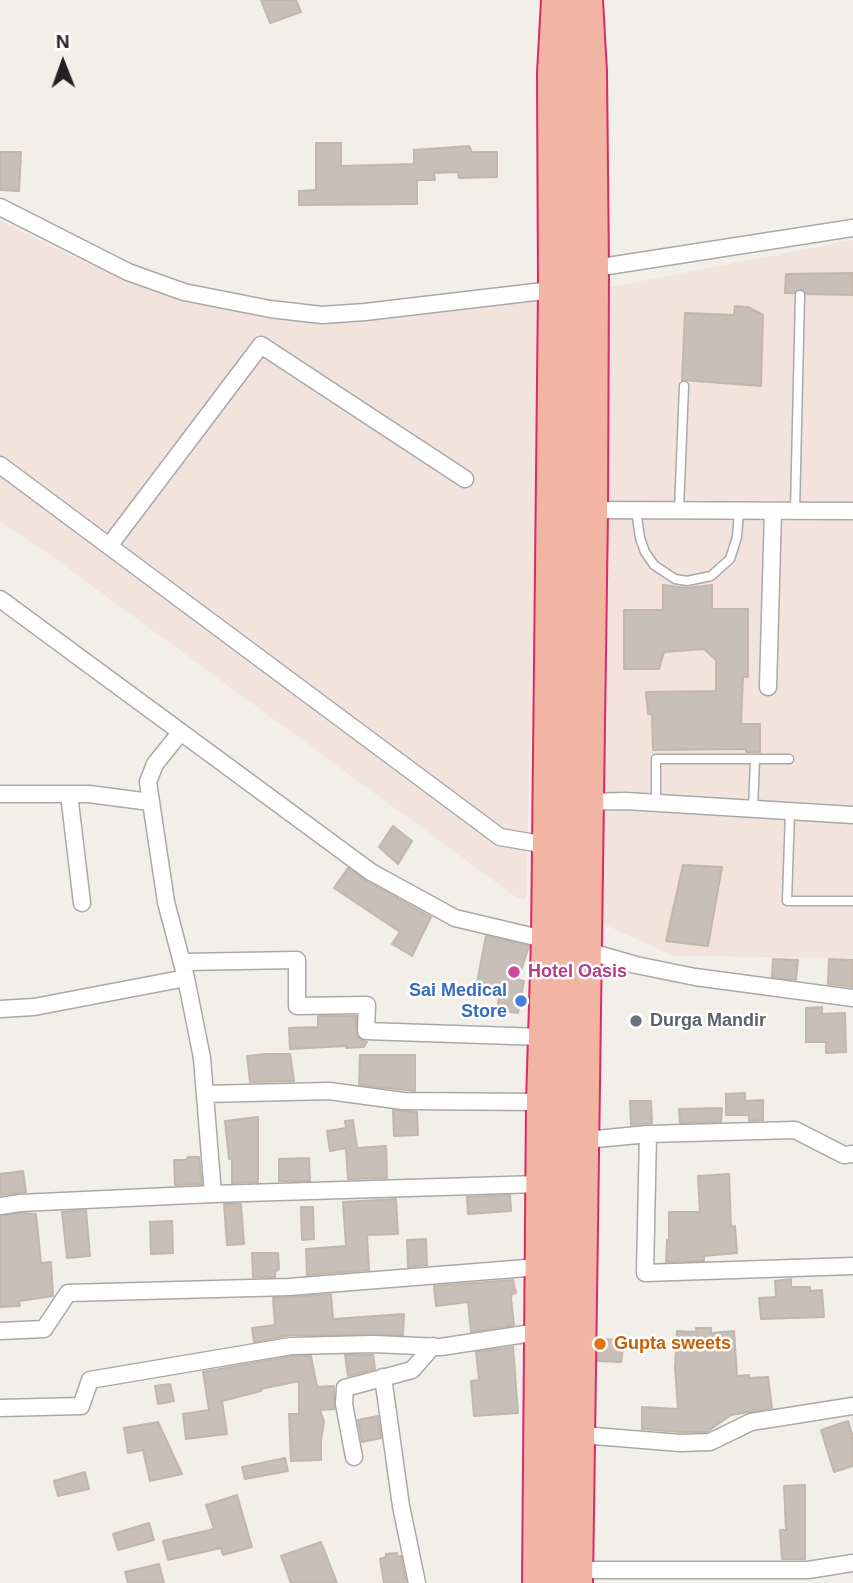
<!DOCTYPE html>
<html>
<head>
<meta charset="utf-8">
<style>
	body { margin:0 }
	#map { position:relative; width:853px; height:1583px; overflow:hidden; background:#f2efe9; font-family:Helvetica,sans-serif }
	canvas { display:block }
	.north { position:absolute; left:28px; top:28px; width:70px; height:70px; -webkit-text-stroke:5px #fff; paint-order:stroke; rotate:359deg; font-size:19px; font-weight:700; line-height:28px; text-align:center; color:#222 }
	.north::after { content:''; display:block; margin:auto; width:24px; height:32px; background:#222; clip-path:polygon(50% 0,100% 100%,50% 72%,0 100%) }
</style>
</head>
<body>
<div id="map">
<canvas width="853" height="1583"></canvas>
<div class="north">N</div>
</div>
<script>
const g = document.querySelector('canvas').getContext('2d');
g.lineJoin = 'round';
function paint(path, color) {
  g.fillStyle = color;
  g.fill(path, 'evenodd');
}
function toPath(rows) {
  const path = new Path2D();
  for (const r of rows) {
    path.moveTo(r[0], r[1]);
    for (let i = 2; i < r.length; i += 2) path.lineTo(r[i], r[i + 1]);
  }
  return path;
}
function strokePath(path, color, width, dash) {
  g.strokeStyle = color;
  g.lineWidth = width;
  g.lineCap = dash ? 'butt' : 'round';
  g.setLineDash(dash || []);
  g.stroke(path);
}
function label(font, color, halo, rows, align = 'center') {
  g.font = font + ' Helvetica,sans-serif';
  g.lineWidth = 5;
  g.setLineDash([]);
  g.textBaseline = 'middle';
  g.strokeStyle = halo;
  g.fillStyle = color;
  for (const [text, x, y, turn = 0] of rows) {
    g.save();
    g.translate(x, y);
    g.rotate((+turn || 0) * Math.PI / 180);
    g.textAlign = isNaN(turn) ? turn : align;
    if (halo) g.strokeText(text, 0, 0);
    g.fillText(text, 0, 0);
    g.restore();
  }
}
const military = toPath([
	[0,220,67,254,131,281,368,318,402,316,510,301,542,301,526,900,516,897,47,553,0,522],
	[853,240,853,958,674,956,601,923,610,287]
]);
const building = toPath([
	[261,0,296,0,301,12,270,23,261,0],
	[316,143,341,143,341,166,414,164,414,150,469,146,472,152,497,152,497,177,459,178,458,172,434,173,435,180,417,180,417,204,299,205,299,191,316,190,316,143],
	[0,152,21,152,19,191,0,190,0,152],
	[853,273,853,295,806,294,801,289,794,293,785,293,786,274,853,273],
	[735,306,748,307,763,315,761,386,682,380,685,313,734,315,735,306],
	[663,585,686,588,712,585,712,609,748,609,748,677,743,677,741,724,760,724,760,752,746,752,746,749,653,750,652,714,648,714,646,692,716,691,716,660,704,649,664,652,659,669,624,669,624,610,663,610,663,585],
	[393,826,412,841,398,864,379,847,393,826],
	[683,865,722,867,708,946,666,941,683,865],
	[348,868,366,881,431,917,412,956,392,944,400,932,334,888,348,868],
	[486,936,529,946,518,980,524,981,518,1013,497,1010,499,997,475,993,486,936],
	[773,959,798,960,796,980,772,977,773,959],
	[829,959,853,960,853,987,828,984,829,959],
	[822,1007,822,1014,845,1013,846,1052,826,1053,826,1042,806,1042,806,1008,822,1007],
	[318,1016,356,1016,356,1035,361,1040,367,1042,364,1047,346,1048,346,1046,290,1049,289,1028,318,1027,318,1016],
	[266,1054,290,1054,294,1081,250,1082,247,1056,266,1054],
	[360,1055,415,1055,415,1091,359,1085,360,1055],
	[745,1093,745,1101,763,1100,763,1120,749,1121,749,1115,726,1115,726,1094,745,1093],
	[630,1101,651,1101,652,1123,631,1125,630,1101],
	[722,1108,721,1122,680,1123,679,1109,722,1108],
	[393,1110,417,1112,418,1135,394,1136,393,1110],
	[258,1117,258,1182,232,1183,232,1158,229,1159,225,1121,258,1117],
	[353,1120,357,1148,386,1146,387,1178,348,1179,346,1148,330,1151,327,1131,346,1128,345,1121,353,1120],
	[188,1157,199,1157,202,1184,175,1185,174,1160,186,1160,188,1157],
	[309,1158,310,1181,279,1181,279,1159,309,1158],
	[23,1171,26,1192,0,1195,0,1174,23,1171],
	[729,1174,731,1227,735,1226,737,1253,704,1256,704,1261,666,1262,667,1240,669,1240,669,1212,700,1212,698,1176,729,1174],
	[510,1195,511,1211,468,1214,467,1197,510,1195],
	[396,1199,398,1234,367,1235,369,1270,307,1275,306,1249,346,1246,343,1202,396,1199],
	[224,1204,241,1204,244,1244,227,1245,224,1204],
	[301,1207,313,1207,314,1239,302,1240,301,1207],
	[86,1210,90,1256,67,1258,62,1212,86,1210],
	[21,1213,36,1214,41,1263,51,1262,53,1296,19,1301,20,1306,0,1307,0,1216,21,1213],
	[172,1221,173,1253,151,1254,150,1222,172,1221],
	[426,1239,427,1265,408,1267,407,1240,426,1239],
	[252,1253,278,1253,279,1269,275,1272,275,1277,253,1277,252,1253],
	[791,1279,791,1287,810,1287,810,1291,822,1290,824,1317,761,1319,759,1298,776,1297,775,1281,791,1279],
	[513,1280,516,1293,512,1294,511,1298,514,1325,471,1332,468,1302,436,1306,434,1286,513,1280],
	[331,1294,333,1319,404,1314,403,1335,291,1335,254,1342,252,1328,275,1325,273,1298,331,1294],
	[696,1328,711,1328,711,1333,734,1331,737,1376,749,1375,749,1378,768,1377,772,1408,731,1415,707,1432,680,1432,642,1429,642,1407,678,1409,675,1368,677,1331,696,1332,696,1328],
	[598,1338,624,1341,621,1362,598,1361,598,1338],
	[513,1347,518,1413,474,1416,471,1381,479,1380,476,1352,513,1347],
	[345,1355,373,1355,375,1369,348,1376,345,1355],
	[292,1356,311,1356,317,1387,334,1386,334,1409,320,1410,324,1422,321,1440,321,1460,291,1461,289,1414,299,1414,299,1381,261,1389,261,1391,222,1401,227,1434,186,1439,183,1414,209,1410,203,1372,292,1356],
	[170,1384,174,1401,158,1404,155,1386,170,1384],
	[378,1416,381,1438,362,1442,358,1420,378,1416],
	[848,1421,853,1437,853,1466,834,1472,821,1430,848,1421],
	[158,1422,182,1474,150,1481,143,1450,128,1453,124,1428,158,1422],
	[285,1458,288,1471,245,1479,242,1467,285,1458],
	[85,1472,89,1489,58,1496,54,1481,85,1472],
	[805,1485,805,1559,782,1559,780,1530,786,1530,784,1486,805,1485],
	[237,1495,252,1547,223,1555,221,1548,168,1560,163,1541,214,1529,206,1505,237,1495],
	[149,1523,154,1540,118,1550,113,1534,149,1523],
	[321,1542,337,1583,291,1583,281,1556,321,1542],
	[397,1553,398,1557,401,1556,406,1583,384,1583,380,1559,386,1557,386,1554,397,1553],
	[159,1564,164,1583,128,1583,125,1572,159,1564]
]);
const service = toPath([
	[636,510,640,538,645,552,654,565,675,579,687,581,711,576,730,559,737,537,739,511],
	[679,510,684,386],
	[795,511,800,295],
	[656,803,656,759,789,759],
	[753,809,755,759],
	[790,811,787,901,853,901]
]);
const minor = toPath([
	[0,207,128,272,184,292,270,309,322,315,365,312,552,290],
	[595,268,853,228],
	[0,465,500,837,553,846],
	[587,510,853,511],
	[109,546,261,345,465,479],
	[0,599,371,872,455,918,552,941],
	[768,687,773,511],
	[180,733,155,764,148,782,166,902,186,978,202,1058,213,1194,539,1184],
	[0,794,89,794,150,802],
	[69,794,82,903],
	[582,802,626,801,853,815],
	[580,949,636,965,695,977,853,998],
	[182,962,297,960,297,1006,367,1005,366,1031,542,1037],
	[0,1009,34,1007,186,978],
	[205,1094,329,1091,403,1101,540,1102],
	[648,1134,645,1273,853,1266],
	[586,1140,648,1134,795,1130,844,1155,853,1154],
	[0,1206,20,1203,213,1194],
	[0,1331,44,1329,68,1293,289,1287,539,1267],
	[383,1377,401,1506,417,1583],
	[0,1408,81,1406,90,1380,291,1346,374,1344,441,1347,538,1332],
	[582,1435,680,1443,710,1442,751,1422,853,1406],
	[354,1457,344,1404,345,1388,412,1370,433,1346],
	[579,1570,808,1570,853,1563]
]);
const trunk = toPath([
	[536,1583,540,1102,545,939,552,290,551,73,555,0],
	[559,1583,562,1239,569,846,572,0],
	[579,1583,594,511,595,268,593,72,589,0]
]);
const markers = [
	[514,972,7,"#d1479c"],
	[521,1001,7,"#3f7fe0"],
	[636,1021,7,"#6b7280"],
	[600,1344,7,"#e8710a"]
];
const hotelNames = [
	["Hotel Oasis",528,972]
];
const shopNames = [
	["Sai Medical",507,991],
	["Store",507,1012]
];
const worshipNames = [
	["Durga Mandir",650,1021]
];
const foodNames = [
	["Gupta sweets",614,1344]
];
paint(military, '#f3e3dd');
paint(building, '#c7bfb8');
strokePath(building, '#c4b6ab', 2);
strokePath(service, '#a9a9a9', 11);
strokePath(minor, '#a9a9a9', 19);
strokePath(trunk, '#dc2a67', 30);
strokePath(service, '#fff', 8);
strokePath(minor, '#fff', 16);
strokePath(trunk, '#f2b4a3', 26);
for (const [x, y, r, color] of markers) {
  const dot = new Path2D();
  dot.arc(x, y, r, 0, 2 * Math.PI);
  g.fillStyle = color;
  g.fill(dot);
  strokePath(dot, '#fff', 2.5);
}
label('bold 18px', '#b23c85', '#fff', hotelNames, 'left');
label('bold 18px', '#366cbe', '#fff', shopNames, 'right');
label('bold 18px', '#5b616d', '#fff', worshipNames, 'left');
label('bold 18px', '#c56008', '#fff', foodNames, 'left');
</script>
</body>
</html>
